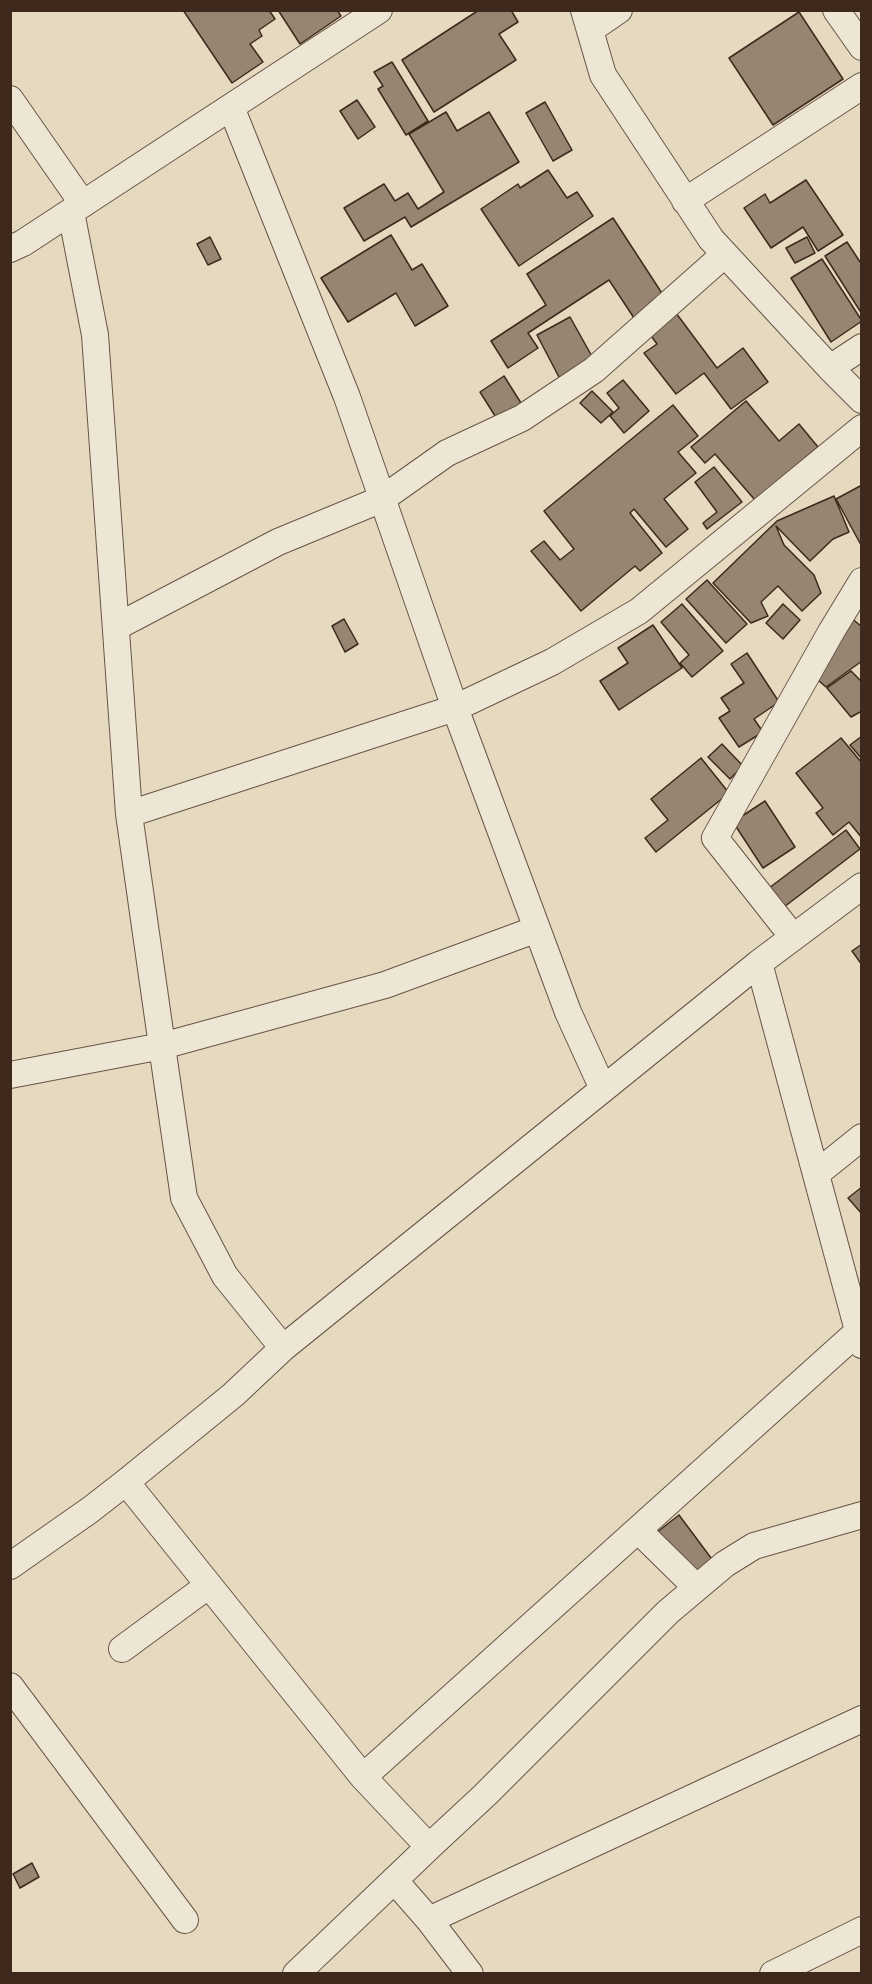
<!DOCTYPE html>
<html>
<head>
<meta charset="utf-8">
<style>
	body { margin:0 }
	#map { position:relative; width:872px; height:1984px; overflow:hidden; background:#e5d9bf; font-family:Alegreya,serif }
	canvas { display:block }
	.frame { position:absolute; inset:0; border:12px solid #3f291d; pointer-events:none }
</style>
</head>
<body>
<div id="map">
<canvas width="872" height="1984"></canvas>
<div class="frame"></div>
</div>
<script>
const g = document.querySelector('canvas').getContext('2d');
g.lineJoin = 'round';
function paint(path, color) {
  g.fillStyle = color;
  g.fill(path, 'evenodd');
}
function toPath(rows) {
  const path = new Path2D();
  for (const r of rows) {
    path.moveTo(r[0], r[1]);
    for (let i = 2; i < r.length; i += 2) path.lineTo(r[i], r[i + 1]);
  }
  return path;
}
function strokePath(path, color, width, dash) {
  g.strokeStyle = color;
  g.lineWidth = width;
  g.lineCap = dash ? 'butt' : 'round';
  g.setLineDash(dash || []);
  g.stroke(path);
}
const building = toPath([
	[183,10,269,10,275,19,259,30,262,36,250,44,263,62,232,83,183,10],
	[278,10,337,10,341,16,300,44,278,10],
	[479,10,511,10,518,22,499,34,516,60,434,112,402,60,479,10],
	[799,12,843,79,773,125,729,58,799,12],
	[392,62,428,121,406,135,378,89,383,86,374,72,392,62],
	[357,100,375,127,358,139,340,111,357,100],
	[545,102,572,150,553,161,526,113,545,102],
	[446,112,457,131,489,112,519,162,411,227,405,217,364,241,344,208,384,184,395,201,408,193,418,209,444,192,409,134,446,112],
	[548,170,567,198,577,192,593,216,519,266,481,209,518,184,520,188,548,170],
	[806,180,843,235,818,251,803,227,771,248,744,208,765,194,770,203,806,180],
	[613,218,667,301,636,321,609,280,528,333,538,348,508,368,491,341,546,305,527,274,613,218],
	[391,235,412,270,422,264,448,306,415,326,396,293,348,322,321,278,391,235],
	[210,237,221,259,208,265,197,244,210,237],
	[807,237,815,253,795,263,786,248,807,237],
	[847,242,862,265,862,314,825,256,847,242],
	[822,259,862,321,831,342,791,278,822,259],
	[676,313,717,368,743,348,768,382,731,409,704,373,676,394,644,353,657,344,649,333,676,313],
	[570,317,594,360,560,379,537,335,570,317],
	[504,376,526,411,502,427,480,392,504,376],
	[623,380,649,411,624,433,610,416,619,408,607,393,623,380],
	[592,391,613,412,601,423,580,403,592,391],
	[746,401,779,441,799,424,818,447,755,500,715,454,705,463,691,447,746,401],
	[673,405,698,436,678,452,696,473,664,499,688,529,666,547,634,509,630,513,662,553,640,571,635,566,581,611,531,551,544,541,560,560,574,549,544,511,673,405],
	[714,467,742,502,707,529,703,523,717,512,695,482,714,467],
	[862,485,862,545,861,545,836,499,862,485],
	[834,496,849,532,833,539,810,561,776,526,784,545,814,575,821,593,802,611,778,586,761,602,768,616,751,623,713,583,777,521,834,496],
	[707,580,747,624,726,643,686,599,707,580],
	[682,604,723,651,692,677,680,663,689,655,661,622,682,604],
	[783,604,800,620,783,639,766,623,783,604],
	[849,616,862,627,862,661,826,687,811,674,849,616],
	[344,619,358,644,345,652,332,626,344,619],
	[653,625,682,668,619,710,600,681,628,663,618,648,653,625],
	[747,653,779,702,754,719,763,732,739,747,719,718,730,711,721,698,744,683,731,664,747,653],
	[851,671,862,682,862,711,851,717,827,688,851,671],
	[862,736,862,759,850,745,862,736],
	[841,738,862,763,862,838,849,822,833,835,816,813,823,808,796,773,841,738],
	[722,744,743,766,730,779,708,757,722,744],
	[701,758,729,793,656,852,645,838,668,820,651,799,701,758],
	[765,801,795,847,763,868,733,822,765,801],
	[846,830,860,849,784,907,769,888,846,830],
	[862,944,862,965,852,951,862,944],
	[862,1187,862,1214,848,1198,862,1187],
	[679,1515,714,1562,691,1580,656,1533,679,1515],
	[32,1863,39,1877,20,1888,13,1874,32,1863]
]);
const street = toPath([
	[584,10,603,75,711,239,830,368,862,400],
	[836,10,862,47],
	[590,30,619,10],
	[10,99,83,204],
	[231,107,347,397,455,708,552,662,639,611,862,428],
	[685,201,862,86],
	[71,212,95,335,129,814,455,708,568,1012,603,1089],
	[10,249,23,243,379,10],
	[830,368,862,347],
	[116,627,278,542,382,499,447,453,522,418,594,370,725,254],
	[129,814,162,1046,385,985,537,929],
	[862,886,759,963,862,1345],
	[793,937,715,838,831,632,862,581],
	[10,1075,162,1046,184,1198,225,1276,283,1348],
	[816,1174,862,1137],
	[126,1482,363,1777,429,1847,485,1795,668,1612,725,1564,754,1546,862,1515],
	[638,1530,696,1587],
	[10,1566,90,1510,126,1482,233,1395,283,1348,759,963],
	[122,1649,209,1585],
	[10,1686,185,1920],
	[363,1777,862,1328],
	[394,1880,429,1920,862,1719],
	[429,1920,470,1974],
	[296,1974,429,1847],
	[773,1974,862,1930]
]);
paint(building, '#958571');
strokePath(building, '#3f291d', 1.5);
strokePath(street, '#685546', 28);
strokePath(street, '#eee6d5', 26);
</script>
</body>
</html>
